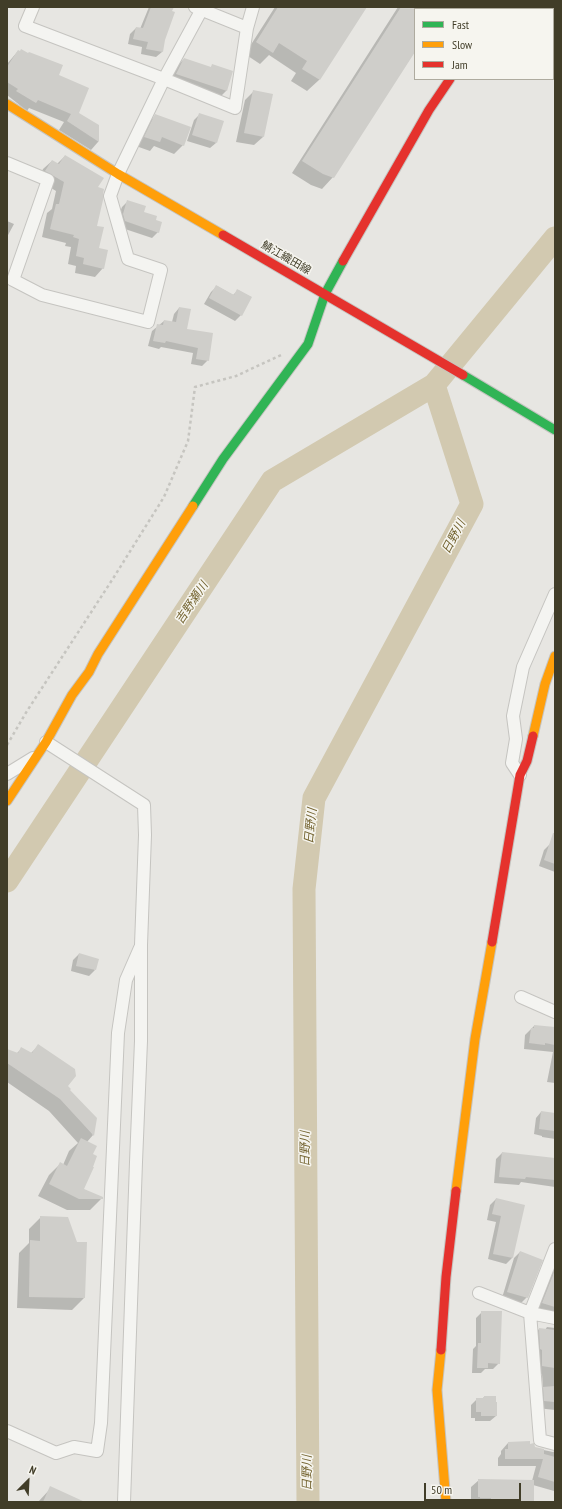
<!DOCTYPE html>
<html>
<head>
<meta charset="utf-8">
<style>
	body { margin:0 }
	#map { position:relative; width:562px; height:1509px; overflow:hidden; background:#e7e6e2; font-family:"PT Sans Narrow",sans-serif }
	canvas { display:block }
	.frame { position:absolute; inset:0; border:8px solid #413d28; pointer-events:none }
	.legend { position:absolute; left:414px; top:8px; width:140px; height:72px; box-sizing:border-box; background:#f6f5ef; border:1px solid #aeab9f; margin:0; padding:5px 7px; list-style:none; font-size:12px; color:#413d28 }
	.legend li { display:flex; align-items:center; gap:8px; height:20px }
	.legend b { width:20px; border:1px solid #aeab9f }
	.north { position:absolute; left:8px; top:1461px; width:40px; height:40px; -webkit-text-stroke:3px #f6f5ef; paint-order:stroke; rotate:24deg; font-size:11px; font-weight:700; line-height:16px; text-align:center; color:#413d28 }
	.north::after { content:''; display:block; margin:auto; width:14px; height:18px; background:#413d28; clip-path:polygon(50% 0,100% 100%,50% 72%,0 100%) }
	.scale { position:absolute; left:424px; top:1483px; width:97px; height:18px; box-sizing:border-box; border:2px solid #413d28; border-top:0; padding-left:5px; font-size:12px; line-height:14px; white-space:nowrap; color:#413d28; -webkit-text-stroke:3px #f6f5ef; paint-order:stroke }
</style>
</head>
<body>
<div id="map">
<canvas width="562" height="1509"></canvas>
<div class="frame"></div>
<ul class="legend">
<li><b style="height:5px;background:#30b455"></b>Fast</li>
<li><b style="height:5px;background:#ff9f0a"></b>Slow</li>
<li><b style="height:5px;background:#e5322d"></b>Jam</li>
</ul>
<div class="north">N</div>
<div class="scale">50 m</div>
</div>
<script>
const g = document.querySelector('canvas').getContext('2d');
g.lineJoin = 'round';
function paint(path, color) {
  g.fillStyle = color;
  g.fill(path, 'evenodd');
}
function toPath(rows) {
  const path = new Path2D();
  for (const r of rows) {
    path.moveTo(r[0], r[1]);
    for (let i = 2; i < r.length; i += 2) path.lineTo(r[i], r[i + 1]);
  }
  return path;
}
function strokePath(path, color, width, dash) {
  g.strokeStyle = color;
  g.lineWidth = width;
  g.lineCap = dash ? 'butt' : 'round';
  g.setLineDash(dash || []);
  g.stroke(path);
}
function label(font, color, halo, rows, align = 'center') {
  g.font = font + ' "PT Sans Narrow","Noto Sans JP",sans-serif';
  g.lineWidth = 3;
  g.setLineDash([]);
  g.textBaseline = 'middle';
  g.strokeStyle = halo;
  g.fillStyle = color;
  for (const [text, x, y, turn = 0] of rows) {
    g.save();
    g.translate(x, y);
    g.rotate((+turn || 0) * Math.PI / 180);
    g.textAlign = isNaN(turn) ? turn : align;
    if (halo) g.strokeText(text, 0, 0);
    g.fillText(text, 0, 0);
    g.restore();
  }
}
const shadow = toPath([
	[149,7,164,7,164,40,162,52,156,57,141,54,142,47,128,44,130,34,136,28,140,29],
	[275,7,366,7,319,80,307,91,291,81,296,73,269,55,260,64,245,54],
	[398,7,443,7,442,9,415,9,415,51,333,177,322,189,311,185,292,173],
	[18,51,58,76,78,113,98,126,98,142,91,150,59,130,64,122,29,108,27,111,7,95,7,64],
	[184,59,210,68,213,65,227,90,221,96,171,80,178,65],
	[254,91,263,137,254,145,236,142,245,100],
	[200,114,216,143,210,148,187,141,194,120],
	[156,115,183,145,174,154,154,146,150,151,136,146,147,124],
	[65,156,96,188,96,226,98,249,103,268,95,277,75,273,76,266,68,264,71,247,65,246,66,243,42,237,47,213,52,209,56,191,38,180,43,169,52,161,57,164],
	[7,192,8,203,7,207],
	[128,201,155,221,158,232,152,238,119,227,117,220,122,207],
	[7,221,14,224,7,237],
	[217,286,233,295,238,290,251,297,241,315,235,321,204,304,211,292],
	[179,308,186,330,208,360,202,366,191,364,193,353,161,347,159,349,148,346,152,331,164,321,172,322,174,314],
	[550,844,555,846,555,872,539,866,544,850],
	[79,954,95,970,89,976,71,971,73,960],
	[534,1026,555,1028,555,1083,547,1082,553,1052,524,1049,525,1035],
	[39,1045,67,1086,93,1135,87,1142,92,1154,83,1189,102,1198,90,1210,67,1210,38,1196,49,1175,60,1164,63,1165,69,1151,78,1143,49,1111,7,1082,7,1050,16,1054,21,1049,30,1054],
	[541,1112,555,1114,555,1139,542,1137,542,1136,534,1134,536,1118],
	[502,1153,555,1159,555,1187,521,1182,519,1185,494,1183,496,1159],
	[496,1199,524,1206,512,1258,506,1264,488,1259,496,1222,487,1220,490,1205],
	[41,1217,76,1243,84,1298,72,1310,17,1308,19,1253,29,1243,29,1229],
	[520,1252,527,1297,521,1303,502,1298,514,1258],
	[555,1269,555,1319,534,1311,548,1275],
	[482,1312,499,1363,493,1369,485,1369,481,1373,472,1373,473,1349,476,1346,476,1318],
	[547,1327,555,1328,555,1410,537,1408,536,1396,543,1389,542,1374,535,1373,532,1337,539,1329,545,1330],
	[484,1397,496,1416,490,1421,475,1421,475,1418,471,1418,471,1405,477,1399,482,1399],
	[508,1443,529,1445,534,1448,553,1452,555,1451,555,1493,554,1491,533,1485,533,1502,471,1502,471,1487,479,1480,532,1481,536,1466,498,1466,498,1458,501,1454,501,1451],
	[51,1488,65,1502,38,1502]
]);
const river = toPath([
	[7,881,272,481,434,385,555,238],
	[308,1502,304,889,314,798,472,504,434,385]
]);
const building = toPath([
	[151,7,174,7,172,11,175,12,165,40,163,52,146,49,148,42,133,39,136,27,143,28],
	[278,7,367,7,320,80,302,69,307,61,279,43,273,53,256,42],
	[401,7,415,7,415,52,334,178,323,174,302,161],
	[21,49,28,53,29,52,63,65,59,75,89,88,79,113,99,125,99,142,67,121,71,114,38,100,36,103,16,91,18,89,7,82,7,67,18,50,20,51],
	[184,58,211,67,212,64,233,71,227,91,176,74],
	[253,90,273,94,264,137,244,133],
	[199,113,224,121,217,143,192,135],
	[155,114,191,127,184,146,162,137,160,142,144,137],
	[65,155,104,178,98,187,104,189,103,194,103,200,97,226,104,227,99,248,108,250,104,269,83,264,84,258,76,256,79,239,73,237,74,235,50,229,56,204,59,204,64,182,45,171,52,160,59,164],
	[127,200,146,206,144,212,157,216,156,220,162,222,159,233,125,221,123,214],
	[216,285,234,295,237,289,252,297,242,316,209,298],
	[179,307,191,309,187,329,213,333,209,361,196,359,198,348,166,341,165,343,153,341,157,324,163,325,164,320,176,322],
	[553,833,555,833,555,864,544,860],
	[79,953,99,959,96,970,76,966],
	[534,1025,555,1027,555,1045,545,1043,545,1045,529,1043,531,1028,534,1028],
	[38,1044,75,1069,76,1076,68,1086,71,1089,70,1090,97,1118,94,1136,60,1099,7,1063,7,1049,18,1053,21,1047,32,1053],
	[541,1111,555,1113,555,1131,539,1129],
	[81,1138,97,1146,93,1154,97,1156,93,1167,94,1167,84,1189,103,1197,103,1199,79,1199,49,1184,60,1162,67,1166],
	[502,1152,555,1158,555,1180,526,1177,525,1179,499,1177],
	[496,1198,525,1205,513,1258,493,1254,501,1216,492,1214],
	[40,1216,68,1217,77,1242,87,1242,85,1298,29,1297,30,1240,40,1241],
	[520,1251,543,1260,528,1298,507,1292],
	[555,1270,555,1307,542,1303],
	[481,1311,502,1311,500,1364,488,1363,488,1368,477,1368,478,1343,481,1343],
	[539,1328,555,1330,555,1368,542,1366,542,1350,540,1349],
	[555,1386,555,1402,544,1401,543,1387],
	[484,1396,496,1396,496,1402,497,1402,497,1416,481,1416,481,1412,476,1412,476,1398,484,1398],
	[530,1441,530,1444,534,1443,535,1447,544,1449,544,1456,544,1454,555,1457,555,1482,538,1477,543,1459,505,1459,505,1449,508,1449,508,1442],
	[478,1479,534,1480,534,1502,491,1502,491,1498,480,1498,480,1497,478,1497],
	[50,1486,85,1502,43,1502]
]);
const path = toPath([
	[7,745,27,711,114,577,164,497,188,441,195,387,236,376,281,355]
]);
const street = toPath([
	[33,7,25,26,164,79,235,108,247,28,253,7],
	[195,7,247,28],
	[500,9,501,7],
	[7,163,48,180,13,280,42,295,148,322,161,270,128,259,110,196,118,174,164,79,202,9],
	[46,742,144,805,145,835,141,945,141,1041,136,1162,124,1502],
	[7,774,33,758],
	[520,775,512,763,516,739,513,716,523,667,555,594],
	[521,997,555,1012],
	[555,1249,530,1313,540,1440,555,1444],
	[479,1293,530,1313,555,1318],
	[7,1431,56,1453,74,1447,97,1451,101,1423,118,1033,126,980,140,948]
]);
const fast = toPath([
	[463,375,555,430],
	[193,506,223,459,308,344,325,294,343,261]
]);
const slow = toPath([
	[7,104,118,174,223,235],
	[533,736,545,684,555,656],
	[7,801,46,742,72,695,89,672,98,654,193,506],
	[456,1191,475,1039,492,942],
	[441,1350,437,1390,446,1502]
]);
const jam = toPath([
	[223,235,463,375],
	[343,261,429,110,450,79],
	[492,942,520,775,527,761,533,736],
	[441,1350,446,1277,456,1191]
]);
const streetNames = [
	["鯖江織田線",286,258,30]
];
const waterNames = [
	["日野川",454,537,-62],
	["吉野瀬川",192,603,-56],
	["日野川",311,826,-84],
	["日野川",306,1149,-90],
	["日野川",308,1473,-90]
];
paint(shadow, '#0003');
strokePath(river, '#d2c9b0', 23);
paint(building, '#cfceca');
strokePath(street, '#c5c4c0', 14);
strokePath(fast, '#c5c4c0', 11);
strokePath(slow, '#c5c4c0', 11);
strokePath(jam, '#c5c4c0', 11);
strokePath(path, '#c6c5c0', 2.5, [3, 3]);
strokePath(street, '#f4f4f1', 12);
strokePath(fast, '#30b455', 9);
strokePath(slow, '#ff9f0a', 9);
strokePath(jam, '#e5322d', 9);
label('11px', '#413d28', '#f6f5ef', streetNames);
label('italic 12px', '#756532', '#f6f5ef', waterNames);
</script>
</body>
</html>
